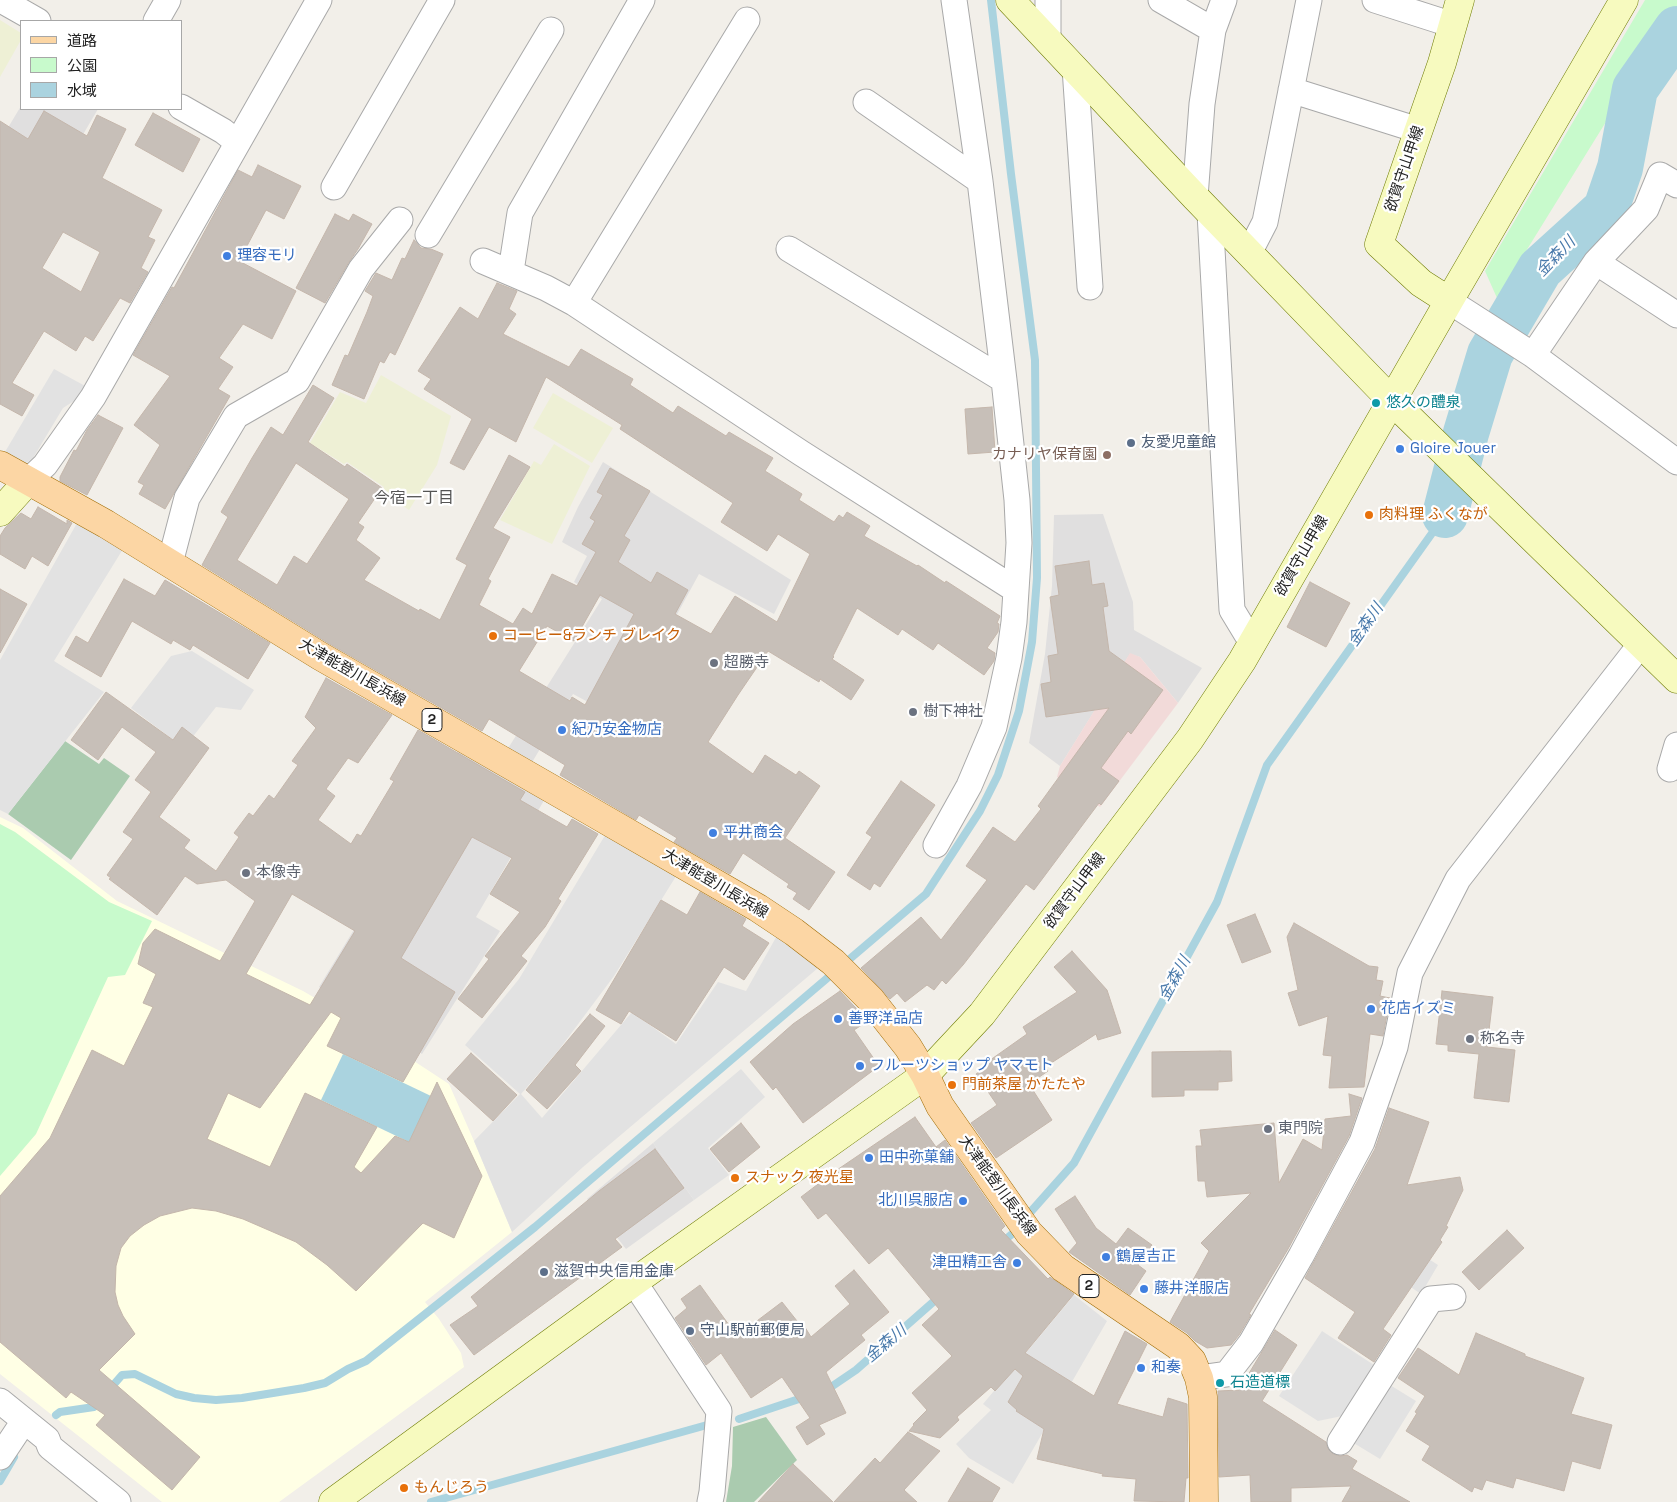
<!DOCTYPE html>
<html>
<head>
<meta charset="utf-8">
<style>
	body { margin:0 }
	#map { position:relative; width:1677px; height:1502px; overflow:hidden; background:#f2efe9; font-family:"Space Grotesk","Noto Sans JP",sans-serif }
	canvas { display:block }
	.legend { position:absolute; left:20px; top:20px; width:162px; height:90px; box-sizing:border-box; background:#fff; border:1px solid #a7a7a7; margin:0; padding:6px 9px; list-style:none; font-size:15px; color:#222 }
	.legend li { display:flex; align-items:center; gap:10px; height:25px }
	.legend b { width:25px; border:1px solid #a7a7a7 }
</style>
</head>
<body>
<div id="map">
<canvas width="1677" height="1502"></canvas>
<ul class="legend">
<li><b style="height:6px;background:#fcd6a4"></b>道路</li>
<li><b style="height:14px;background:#c8facc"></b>公園</li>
<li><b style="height:14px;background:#aad3df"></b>水域</li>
</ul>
</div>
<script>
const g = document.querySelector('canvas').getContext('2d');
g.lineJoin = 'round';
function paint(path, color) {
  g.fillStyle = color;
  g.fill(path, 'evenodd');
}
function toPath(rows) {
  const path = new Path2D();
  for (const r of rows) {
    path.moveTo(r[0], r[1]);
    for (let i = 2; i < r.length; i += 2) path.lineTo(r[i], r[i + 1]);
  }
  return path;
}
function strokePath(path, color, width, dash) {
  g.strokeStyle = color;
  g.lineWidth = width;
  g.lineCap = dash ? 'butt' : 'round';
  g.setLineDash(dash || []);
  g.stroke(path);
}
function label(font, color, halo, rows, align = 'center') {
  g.font = font + ' "Space Grotesk","Noto Sans JP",sans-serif';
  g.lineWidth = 4.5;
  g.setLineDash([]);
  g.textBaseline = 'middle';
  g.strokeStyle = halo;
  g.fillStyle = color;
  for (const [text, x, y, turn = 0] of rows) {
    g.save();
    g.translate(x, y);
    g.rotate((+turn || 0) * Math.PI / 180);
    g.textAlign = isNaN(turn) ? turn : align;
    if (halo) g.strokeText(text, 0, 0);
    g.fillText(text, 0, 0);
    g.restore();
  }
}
const residential = toPath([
	[21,106,21,109,98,109,18,245,0,141],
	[603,462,791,580,774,614,699,574,620,719,573,694,531,764,507,750,602,599,574,582,587,556,562,542,578,507],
	[1103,514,1133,602,1134,630,1202,668,1178,703,1140,657,1130,654,1060,766,1029,743,1045,654,1052,586,1054,515],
	[461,746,546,797,476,917,500,931,422,1054,319,987,420,821],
	[653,1143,694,1200,626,1249,587,1199]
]);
const commercial = toPath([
	[1130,653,1140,657,1178,703,1100,807,1057,777,1060,766]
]);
const education = toPath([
	[0,817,23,828,117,901,303,991,339,1012,449,1084,474,1141,512,1232,425,1302,439,1319,461,1353,464,1367,279,1502,162,1502,0,1374]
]);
const farmland = toPath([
	[0,20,21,33,21,40,0,77],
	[381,375,451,416,437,465,409,510,382,492,384,487,347,462,344,464,310,443,340,392,366,403],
	[553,393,613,428,592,463,533,428],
	[554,444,590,466,552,544,500,520,534,461,541,465]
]);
const cemetery = toPath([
	[65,741,99,764,104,758,130,776,71,860,8,814],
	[766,1417,797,1460,754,1502,726,1502,732,1466,733,1427]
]);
const park = toPath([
	[1645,0,1677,0,1677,7,1497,298,1485,271],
	[0,824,15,832,109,902,152,921,125,975,108,977,36,1134,0,1176]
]);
const parking = toPath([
	[54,369,87,387,77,399,63,408,33,458,25,464,2,457],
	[77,523,123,549,54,661,104,692,8,814,0,810,0,660],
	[192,651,254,690,241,710,216,707,184,748,131,708,171,656],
	[607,832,678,873,614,976,558,1051,521,1094,542,1118,632,1012,676,1044,718,982,746,991,779,932,818,968,583,1167,512,1232,474,1141,520,1094,465,1045,519,979],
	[741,1069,765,1097,708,1148,729,1175,694,1200,653,1143],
	[1390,1234,1438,1265,1421,1294,1372,1261],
	[1074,1295,1107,1321,1013,1484,969,1458,956,1444,991,1410,983,1404],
	[1322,1331,1377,1367,1347,1415,1318,1421,1279,1396],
	[1390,1385,1416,1401,1380,1459,1352,1442]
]);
const water = toPath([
	[343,1054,431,1096,409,1142,321,1100]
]);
const stream = toPath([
	[1027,1216,1074,1163,1217,902,1267,765,1445,515],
	[1000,1244,1012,1234],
	[109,1390,122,1375,135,1374,176,1394,194,1398,216,1400,242,1398,304,1388,325,1383,348,1369,366,1361,535,1227,926,894,980,811,998,775,1019,711,1032,642,1037,578,1035,360,1011,174,991,0],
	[823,1390,831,1387,856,1370,940,1296],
	[56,1415,60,1412,94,1407,100,1400],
	[739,1419,805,1397],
	[0,1481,14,1457],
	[431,1502,707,1425]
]);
const river = toPath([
	[1445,515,1466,433,1490,354,1540,269,1606,209,1620,168,1635,89,1677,29]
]);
const building = toPath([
	[44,111,87,136,97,115,126,129,102,178,162,210,148,237,155,240,141,268,148,272,130,303,120,298,93,341,85,336,76,351,44,331,12,383,34,395,22,416,0,404,0,121,28,139,44,111],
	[63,232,100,252,81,292,42,268,63,232],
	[153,113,200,139,183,172,135,145,153,113],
	[258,165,301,186,284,219,266,210,239,261,296,291,272,339,243,324,219,358,233,367,218,389,230,396,165,509,139,494,144,485,138,482,160,445,134,425,170,376,133,355,172,287,174,288,238,170,252,177,258,165],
	[335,214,349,221,353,214,372,224,358,249,349,262,325,303,296,288,335,214],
	[414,240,421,248,431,249,443,254,395,355,390,352,384,363,380,361,364,399,332,385,345,355,348,356,367,312,373,296,365,291,376,273,392,280,402,258,405,259,414,240],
	[497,283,517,291,509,309,516,314,503,334,569,367,581,349,633,379,630,385,673,413,678,406,726,436,729,432,773,458,765,471,802,494,799,500,834,522,839,515,843,518,847,512,870,526,864,536,917,566,918,565,945,583,946,581,1000,616,997,623,999,624,998,632,987,648,995,653,994,661,984,675,938,643,933,650,902,629,898,635,857,608,833,656,834,657,832,659,864,680,851,700,820,679,819,682,768,651,738,695,708,742,753,774,765,755,796,775,799,771,820,786,785,838,835,872,809,910,793,899,797,893,787,887,789,884,743,853,730,874,674,842,677,838,639,815,636,820,560,775,565,765,489,719,482,731,328,643,202,565,228,517,221,512,252,458,271,427,283,435,313,385,334,398,308,442,345,467,347,464,382,488,358,523,364,527,356,540,380,558,364,580,419,611,420,609,440,620,467,565,456,559,509,455,530,467,493,528,510,537,488,579,491,581,479,605,513,624,523,608,532,614,552,574,577,586,596,552,582,544,595,521,590,518,603,495,597,492,610,468,650,491,624,536,630,540,618,562,651,583,657,572,688,590,675,614,711,634,735,596,777,622,810,554,778,534,767,551,721,522,733,503,620,429,622,425,546,377,516,442,489,427,464,470,450,463,472,419,424,389,431,379,418,371,460,307,478,319,497,283],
	[296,463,349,499,307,564,294,556,277,585,237,560,296,463],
	[600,595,634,614,585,705,572,697,570,701,519,671,547,626,574,641,600,595],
	[992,407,995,452,968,454,965,409,992,407],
	[98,415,123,428,87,495,60,481,60,477,74,450,76,451,87,430,98,415],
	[38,507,67,524,67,520,72,523,48,566,32,556,25,569,0,554,0,536,5,528,21,513,31,519,38,507],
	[1089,561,1092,585,1104,583,1108,606,1103,607,1109,651,1163,690,1131,734,1128,731,1101,768,1119,781,1101,805,1099,803,1034,890,1026,884,963,965,946,984,942,980,934,990,927,985,905,1002,897,993,890,999,861,968,921,917,941,940,987,880,966,866,993,827,1015,842,1041,809,1038,806,1109,708,1046,717,1041,684,1051,682,1048,656,1058,654,1050,597,1059,595,1055,566,1089,561],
	[124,579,155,596,165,580,270,643,248,679,193,645,190,650,173,640,171,644,132,621,101,677,65,656,76,636,88,643,124,579],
	[1310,582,1350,603,1326,647,1287,627,1310,582],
	[0,589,27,604,0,653,0,589],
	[326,678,392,715,358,763,348,758,326,789,335,796,318,820,351,844,357,834,361,836,394,781,390,779,418,730,525,792,520,800,567,827,572,819,598,834,558,899,561,901,545,927,521,956,527,961,482,1018,458,999,489,959,485,956,520,912,490,894,512,858,472,837,401,958,455,992,403,1082,327,1046,341,1018,331,1012,260,1108,228,1093,207,1139,270,1167,305,1093,377,1127,354,1167,361,1173,395,1136,409,1142,437,1082,482,1176,454,1238,423,1223,356,1291,327,1265,296,1242,243,1219,216,1211,192,1208,160,1216,144,1225,130,1236,121,1248,116,1266,115,1292,118,1305,123,1316,135,1334,99,1370,200,1457,172,1490,96,1425,105,1415,71,1392,66,1398,0,1342,0,1196,50,1138,92,1050,124,1066,153,1007,143,1003,156,974,138,964,143,943,155,929,220,961,255,901,226,880,197,884,185,876,157,915,109,879,111,878,107,875,133,839,123,832,151,792,135,780,156,752,122,727,98,760,71,740,106,692,173,740,182,727,209,748,159,817,190,840,184,848,216,871,239,837,234,833,249,813,253,816,269,795,274,799,298,765,292,761,316,728,305,717,326,678],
	[292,894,355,931,310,1005,246,974,292,894],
	[901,781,935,805,880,887,874,883,870,890,847,875,872,837,866,833,901,781],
	[700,892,746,919,742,926,769,943,744,980,724,967,676,1041,629,1011,621,1024,596,1010,661,900,687,915,700,892],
	[1255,914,1271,952,1242,963,1227,925,1255,914],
	[1294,923,1369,966,1378,967,1376,980,1383,981,1380,996,1390,998,1383,1036,1370,1034,1364,1087,1329,1088,1332,1056,1323,1055,1328,1016,1299,1026,1288,993,1298,990,1287,937,1294,923],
	[1072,951,1107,990,1121,1033,1098,1040,1096,1034,1045,1067,1048,1071,1029,1084,1052,1120,996,1158,971,1123,997,1105,976,1074,988,1066,986,1063,1027,1034,1023,1027,1077,992,1054,967,1072,951],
	[840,991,868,1021,854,1030,879,1066,803,1123,776,1087,773,1090,750,1062,793,1024,840,991],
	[1442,991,1493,997,1487,1047,1515,1050,1509,1102,1474,1098,1479,1054,1448,1051,1448,1045,1436,1044,1442,991],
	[590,1014,605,1026,575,1065,581,1071,547,1109,526,1090,590,1014],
	[1220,1051,1231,1051,1232,1081,1218,1082,1218,1090,1184,1090,1184,1096,1152,1097,1152,1052,1220,1051],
	[471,1053,517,1095,493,1121,447,1079,471,1053],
	[1349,1094,1362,1098,1349,1136,1288,1249,1249,1314,1251,1315,1239,1335,1231,1345,1207,1348,1195,1341,1187,1333,1170,1322,1209,1251,1201,1243,1251,1193,1207,1197,1205,1181,1198,1181,1196,1146,1202,1146,1200,1130,1274,1123,1279,1183,1303,1139,1322,1150,1325,1119,1351,1116,1349,1094],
	[1389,1108,1429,1122,1407,1185,1460,1177,1463,1190,1446,1226,1448,1227,1440,1240,1442,1242,1383,1329,1391,1335,1374,1362,1338,1338,1355,1312,1305,1278,1375,1149,1389,1108],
	[915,1117,936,1147,945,1140,1005,1226,1001,1230,1048,1279,1050,1277,1074,1294,1025,1353,1094,1396,1125,1331,1147,1344,1117,1404,1163,1417,1168,1398,1187,1404,1188,1478,1186,1478,1184,1502,1134,1501,1136,1479,1102,1476,1103,1474,1037,1459,1044,1429,1016,1411,1017,1410,1008,1402,1023,1376,1015,1369,995,1391,991,1387,957,1417,959,1420,940,1438,909,1431,914,1425,913,1424,927,1410,912,1393,952,1356,922,1325,939,1309,888,1248,869,1264,826,1213,818,1219,801,1197,834,1172,915,1117],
	[741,1123,760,1147,729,1172,710,1149,741,1123],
	[655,1149,684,1188,615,1239,622,1247,474,1355,450,1325,478,1306,471,1297,599,1191,655,1149],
	[1075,1196,1096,1228,1116,1244,1128,1228,1152,1245,1138,1265,1146,1271,1130,1295,1069,1252,1077,1243,1055,1209,1075,1196],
	[1507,1230,1524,1248,1479,1290,1462,1272,1507,1230],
	[854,1270,889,1312,861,1335,865,1340,826,1372,846,1413,819,1425,825,1434,807,1445,796,1427,810,1418,782,1377,751,1398,721,1353,706,1365,675,1318,687,1308,681,1299,700,1285,737,1336,782,1302,801,1326,803,1324,811,1337,850,1304,835,1286,854,1270],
	[1275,1330,1297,1345,1262,1401,1326,1442,1328,1449,1333,1454,1340,1456,1347,1455,1357,1461,1352,1469,1410,1502,1342,1502,1351,1486,1291,1488,1291,1502,1251,1502,1250,1475,1219,1477,1218,1391,1239,1390,1275,1330],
	[1476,1333,1525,1354,1525,1356,1584,1378,1571,1414,1612,1425,1600,1469,1572,1461,1564,1491,1516,1478,1513,1488,1486,1480,1482,1490,1474,1487,1472,1492,1422,1460,1430,1446,1406,1431,1417,1413,1415,1412,1425,1396,1398,1378,1418,1348,1459,1375,1476,1333],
	[908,1432,940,1451,904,1490,917,1502,834,1502,875,1458,880,1463,908,1432],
	[793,1464,833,1502,758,1502,793,1464],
	[968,1468,1000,1488,992,1502,948,1502,968,1468]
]);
const street = toPath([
	[1,0,38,21],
	[1161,0,1213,30],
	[1375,0,1453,25],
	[156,21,168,0],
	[1048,40,1048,0],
	[1075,68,1090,287],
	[1291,90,1418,130],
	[866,102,980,181],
	[181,107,223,131,237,142],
	[334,187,442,0],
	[1195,197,1202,104,1213,30,1224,0],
	[1210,213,1232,610,1252,643],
	[428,235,551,30],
	[789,249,1004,380],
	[1249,253,1265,222,1309,0],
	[483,261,546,288,574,303,801,453,1016,590],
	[1596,262,1677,315],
	[511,271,520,213,642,0],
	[1449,301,1533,355,1677,462],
	[574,303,747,20],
	[1533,355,1596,262,1646,209,1660,175,1677,185],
	[28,481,45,465,93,397,319,0],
	[170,563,187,498,236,416,297,381,361,269,400,220],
	[1670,769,1677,745],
	[936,845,969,786,994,727,1009,658,1014,622,1019,543,1017,500,1004,380,980,181,954,0],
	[634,1282,719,1411,712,1492,710,1502],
	[1199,1378,1227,1374,1251,1343,1301,1256,1362,1142,1395,1047,1410,973,1458,879,1641,644],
	[0,1401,47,1439,50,1447,118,1502],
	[1340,1442,1431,1299,1453,1297],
	[0,1457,24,1421]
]);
const secondary = toPath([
	[1010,0,1195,197,1393,402,1677,679],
	[1449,301,1624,0],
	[0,512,28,481],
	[333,1502,634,1282,925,1075,982,1014,1190,739,1242,661,1449,301,1421,283,1379,244,1442,63,1460,0]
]);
const primary = toPath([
	[0,465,106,524,320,656,592,812,758,908,794,932,833,962,871,1000,908,1047,925,1075,940,1106,1029,1233,1063,1268,1178,1346,1192,1361,1199,1378,1203,1397,1204,1502]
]);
const markers = [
	[227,256,5,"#3f7fe0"],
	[1376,403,5,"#0f9aa8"],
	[1131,443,5,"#5c6f8a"],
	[1400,449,5,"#3f7fe0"],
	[1107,455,5,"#8d6e63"],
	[1369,515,5,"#e8710a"],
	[493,636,5,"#e8710a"],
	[714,663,5,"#6b7280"],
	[913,712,5,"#6b7280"],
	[562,730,5,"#3f7fe0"],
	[713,833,5,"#3f7fe0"],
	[246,873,5,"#6b7280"],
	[1371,1009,5,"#3f7fe0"],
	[838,1019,5,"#3f7fe0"],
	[1470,1039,5,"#6b7280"],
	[860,1066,5,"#3f7fe0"],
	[952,1085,5,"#e8710a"],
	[1268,1129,5,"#6b7280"],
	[869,1158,5,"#3f7fe0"],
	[735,1178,5,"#e8710a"],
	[963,1201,5,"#3f7fe0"],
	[1106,1257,5,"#3f7fe0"],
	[1017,1263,5,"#3f7fe0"],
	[544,1272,5,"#5c6f8a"],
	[1144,1289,5,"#3f7fe0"],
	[690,1331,5,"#5c6f8a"],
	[1141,1368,5,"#3f7fe0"],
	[1220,1383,5,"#0f9aa8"],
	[404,1488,5,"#e8710a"]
];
const shields = [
	[432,720,20],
	[1089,1286,20]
];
const shieldNames = [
	["2",432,720],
	["2",1089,1286]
];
const streetNames = [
	["欲賀守山甲線",1405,169,-71],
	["欲賀守山甲線",1302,556,-60],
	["大津能登川長浜線",352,673,30],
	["大津能登川長浜線",715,884,31],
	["欲賀守山甲線",1075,891,-53],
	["大津能登川長浜線",997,1186,54]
];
const shopNames = [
	["理容モリ",237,256],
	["Gloire Jouer",1410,449],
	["紀乃安金物店",572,730],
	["平井商会",723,833],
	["花店イズミ",1381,1009],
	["善野洋品店",848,1019],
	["フルーツショップ ヤマモト",870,1066],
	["田中弥菓舗",879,1158],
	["北川呉服店",953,1201,"right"],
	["鶴屋吉正",1116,1257],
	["津田精工舎",1007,1263,"right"],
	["藤井洋服店",1154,1289],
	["和奏",1151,1368]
];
const cultureNames = [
	["悠久の醴泉",1386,403],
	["石造道標",1230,1383]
];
const serviceNames = [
	["友愛児童館",1141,443],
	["滋賀中央信用金庫",554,1272],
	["守山駅前郵便局",700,1331]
];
const educationNames = [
	["カナリヤ保育園",1097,455]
];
const foodNames = [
	["肉料理 ふくなが",1379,515],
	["コーヒー&ランチ ブレイク",503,636],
	["門前茶屋 かたたや",962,1085],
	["スナック 夜光星",745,1178],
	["もんじろう",414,1488]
];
const worshipNames = [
	["超勝寺",724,663],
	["樹下神社",923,712],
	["本像寺",256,873],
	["称名寺",1480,1039],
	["東門院",1278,1129]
];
const waterNames = [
	["金森川",1556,257,-46],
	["金森川",1366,625,-55],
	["金森川",1175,979,-61],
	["金森川",886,1344,-40]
];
const neighbourhoodNames = [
	["今宿一丁目",414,499]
];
paint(residential, '#e0dfdf');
paint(commercial, '#f2dad9');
paint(education, '#ffffe5');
paint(farmland, '#eef0d5');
paint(cemetery, '#aacbaf');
paint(park, '#c8facc');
paint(parking, '#e2e2e2');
paint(water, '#aad3df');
strokePath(stream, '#aad3df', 8);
strokePath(river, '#aad3df', 46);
paint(building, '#c7bfb8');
strokePath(building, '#c4b6ab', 1);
strokePath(street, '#a9a9a9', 27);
strokePath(secondary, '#707d05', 29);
strokePath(primary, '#a06b00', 29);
strokePath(street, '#fff', 25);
strokePath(secondary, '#f7fabf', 28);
strokePath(primary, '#fcd6a4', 28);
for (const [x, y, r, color] of markers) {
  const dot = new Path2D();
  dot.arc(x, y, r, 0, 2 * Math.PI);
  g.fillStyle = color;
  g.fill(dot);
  strokePath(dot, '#fff', 2);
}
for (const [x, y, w] of shields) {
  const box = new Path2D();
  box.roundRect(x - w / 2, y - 11.5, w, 23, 4);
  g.fillStyle = '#fff';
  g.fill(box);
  strokePath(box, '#222', 1);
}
label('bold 14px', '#222', null, shieldNames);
label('15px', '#222', '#fff', streetNames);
label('15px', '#366cbe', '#fff', shopNames, 'left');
label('15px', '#0d838f', '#fff', cultureNames, 'left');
label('15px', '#4e5e75', '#fff', serviceNames, 'left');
label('15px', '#785e54', '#fff', educationNames, 'right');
label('15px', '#c56008', '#fff', foodNames, 'left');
label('15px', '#5b616d', '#fff', worshipNames, 'left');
label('italic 16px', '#4a7aab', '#fff', waterNames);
label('16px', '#555', '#fff', neighbourhoodNames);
</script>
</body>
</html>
